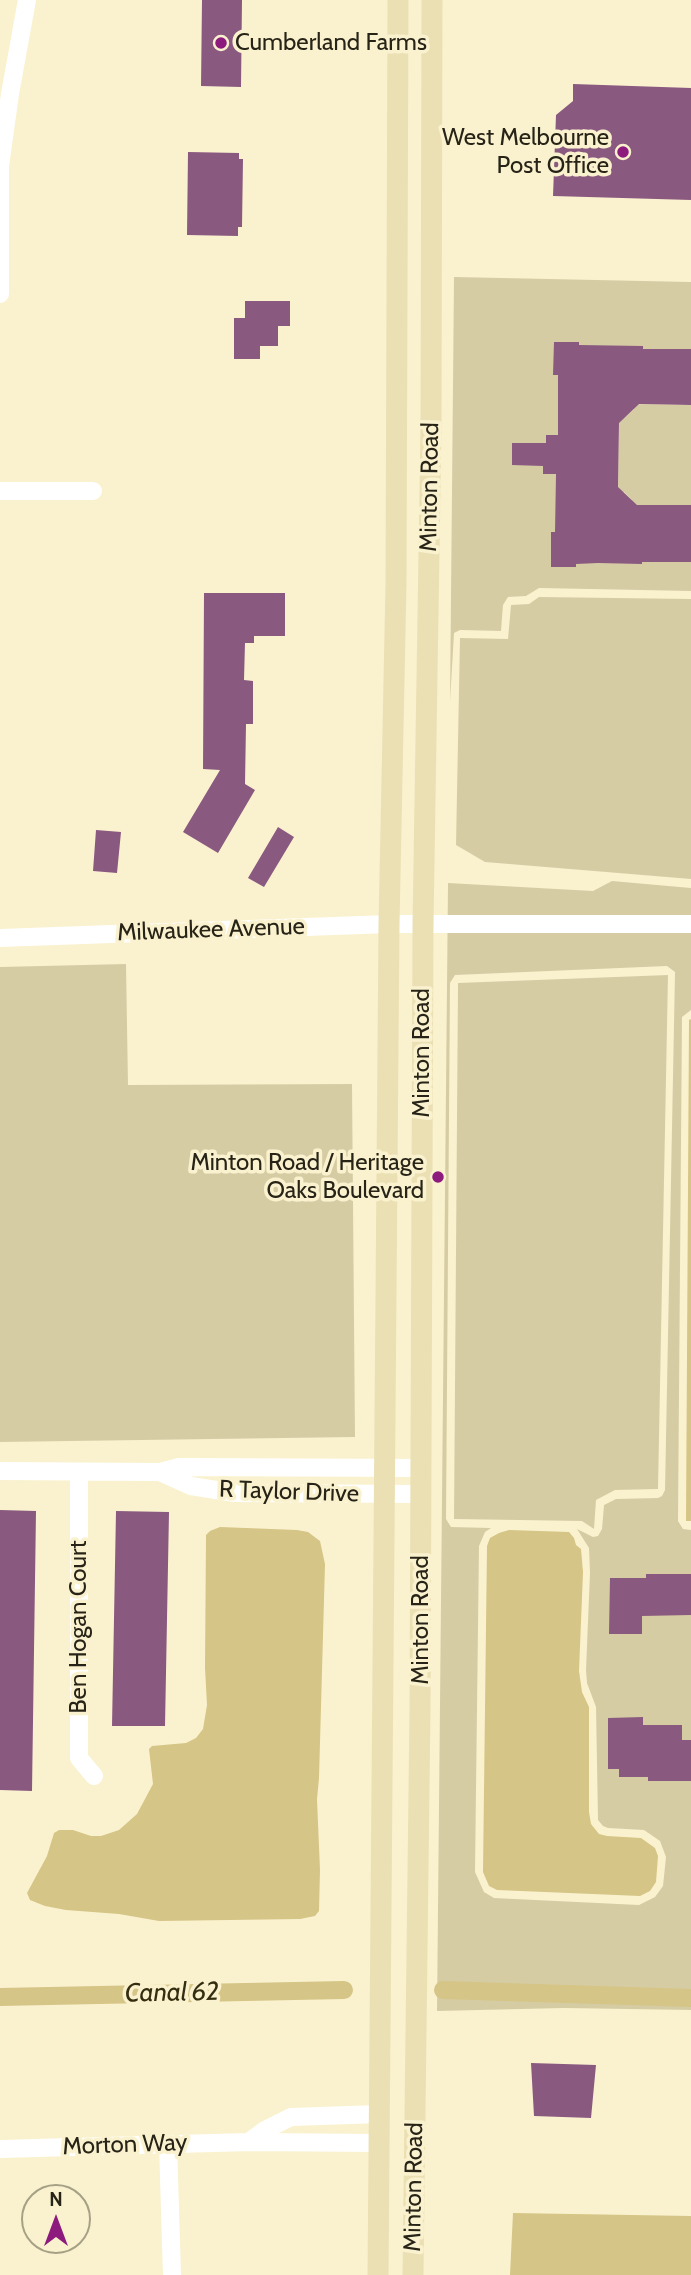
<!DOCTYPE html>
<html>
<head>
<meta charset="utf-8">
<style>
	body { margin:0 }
	#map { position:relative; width:691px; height:2275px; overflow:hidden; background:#faf2cf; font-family:Cabin,sans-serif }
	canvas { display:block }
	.north { position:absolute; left:21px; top:2184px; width:70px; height:70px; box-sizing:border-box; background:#faf2cf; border:2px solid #a6a085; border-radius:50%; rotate:0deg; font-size:19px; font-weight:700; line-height:28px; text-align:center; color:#272417 }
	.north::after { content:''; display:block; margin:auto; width:24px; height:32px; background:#8d1b7d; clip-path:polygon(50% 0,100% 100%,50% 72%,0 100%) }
</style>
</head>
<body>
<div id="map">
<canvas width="691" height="2275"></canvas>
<div class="north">N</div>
</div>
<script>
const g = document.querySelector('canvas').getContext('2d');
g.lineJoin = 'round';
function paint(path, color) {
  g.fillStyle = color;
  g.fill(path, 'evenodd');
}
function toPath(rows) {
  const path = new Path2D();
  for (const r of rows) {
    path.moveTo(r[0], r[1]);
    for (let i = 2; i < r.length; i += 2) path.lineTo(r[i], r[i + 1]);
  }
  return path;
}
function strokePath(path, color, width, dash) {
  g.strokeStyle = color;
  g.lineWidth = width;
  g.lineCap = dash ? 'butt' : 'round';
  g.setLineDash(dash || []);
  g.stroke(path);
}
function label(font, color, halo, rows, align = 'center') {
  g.font = font + ' Cabin,sans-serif';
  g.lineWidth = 7;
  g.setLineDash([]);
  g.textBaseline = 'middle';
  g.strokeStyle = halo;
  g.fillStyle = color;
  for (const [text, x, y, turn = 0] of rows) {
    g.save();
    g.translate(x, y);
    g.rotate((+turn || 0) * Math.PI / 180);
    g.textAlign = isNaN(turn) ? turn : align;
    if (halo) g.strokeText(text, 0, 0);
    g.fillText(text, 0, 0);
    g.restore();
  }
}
const green = toPath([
	[454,277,691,282,691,397,618,407,618,502,691,514,691,591,539,588,526,596,508,597,503,605,501,631,460,630,454,633,450,702],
	[633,404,691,405,691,505,632,505,632,500,624,492,621,494,618,492,619,417,624,418,634,409],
	[539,597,691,599,691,879,485,862,456,845,460,638,508,639,511,605,529,604],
	[612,881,691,888,691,1010,682,1017,678,1521,683,1529,691,1530,691,2010,564,2008,437,2011,448,883,593,891],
	[667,966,675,972,665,1490,662,1496,658,1498,616,1499,604,1505,602,1529,598,1536,593,1537,577,1529,589,1548,590,1573,586,1670,587,1683,596,1707,598,1820,603,1826,608,1828,644,1830,660,1841,666,1857,663,1886,655,1897,639,1905,494,1898,484,1892,475,1872,479,1546,485,1532,491,1528,451,1527,446,1519,450,983,455,975],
	[126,964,128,1085,352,1084,355,1437,0,1442,0,967],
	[668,975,658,1489,615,1490,596,1500,594,1529,582,1521,454,1519,458,983]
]);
const water = toPath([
	[691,1019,691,1521,686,1521,689,1020],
	[220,1527,297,1530,308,1532,320,1541,325,1564,319,1778,317,1799,320,1870,319,1911,315,1916,300,1919,159,1921,119,1914,66,1910,45,1906,30,1900,27,1893,47,1856,54,1833,59,1830,73,1830,91,1836,101,1836,119,1830,137,1814,153,1784,149,1749,152,1746,186,1743,196,1738,203,1729,207,1705,205,1668,206,1535,210,1531],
	[509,1530,569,1532,574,1538,576,1545,581,1549,583,1572,579,1671,582,1692,589,1707,589,1812,591,1824,599,1834,607,1836,641,1838,655,1848,658,1856,656,1882,650,1891,640,1896,497,1890,489,1886,483,1872,487,1546,490,1538,499,1533],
	[513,2213,691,2216,691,2275,510,2275]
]);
const canal = toPath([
	[443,1990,691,1998],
	[0,1997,344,1990]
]);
const building = toPath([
	[202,0,242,0,241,87,201,86],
	[573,84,691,88,691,200,553,196,556,115,573,101],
	[188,152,239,153,239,159,243,159,242,227,238,227,238,236,187,235],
	[245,301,290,301,290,326,278,326,278,346,260,346,260,359,234,359,234,318,245,318],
	[554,342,579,342,579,345,643,346,643,349,691,349,691,405,639,404,619,423,618,487,637,505,691,505,691,562,642,562,642,564,598,563,576,564,576,567,551,567,551,532,555,532,556,474,543,474,543,466,512,465,512,443,546,443,546,435,558,435,558,375,553,375],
	[204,593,285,593,285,636,254,636,254,643,245,643,244,680,253,681,253,724,246,724,245,784,255,790,218,853,183,832,220,770,203,769],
	[278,827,294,837,264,887,248,878],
	[96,830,121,832,117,873,93,871],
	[0,1510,36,1511,32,1791,0,1790],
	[116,1511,169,1512,165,1726,112,1726],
	[646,1574,691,1574,691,1615,642,1616,642,1634,609,1634,610,1578,646,1578],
	[643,1717,643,1725,682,1725,682,1740,691,1740,691,1781,648,1781,648,1777,619,1777,619,1769,608,1769,608,1718],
	[531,2063,596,2065,591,2118,534,2116]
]);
const minor = toPath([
	[0,294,0,166,10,94,27,0],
	[0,491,93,491],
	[0,938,389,924,691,924],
	[0,1471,160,1472,179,1467,421,1468],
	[79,1472,79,1758,94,1776],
	[160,1472,191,1486,235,1493,421,1494],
	[249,2142,265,2130,291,2117,380,2114],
	[168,2144,172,2275],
	[0,2149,249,2142,379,2143]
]);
const major = toPath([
	[378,2275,389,924,396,584,398,0],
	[413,2275,420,1708,423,924,431,429,432,0]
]);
const markers = [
	[221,43,7,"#8d1b7d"],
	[623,152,7,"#8d1b7d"],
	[438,1177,7,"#8d1b7d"]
];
const poiNames = [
	["Cumberland Farms",235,43,"left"],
	["West Melbourne",609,138],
	["Post Office",609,166],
	["Minton Road / Heritage",424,1163],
	["Oaks Boulevard",424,1191]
];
const streetNames = [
	["Minton Road",430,487,-89],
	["Milwaukee Avenue",211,930,-2],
	["Minton Road",422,1053,-90],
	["R Taylor Drive",289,1492,2],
	["Minton Road",421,1620,-90],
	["Ben Hogan Court",79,1627,-90],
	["Morton Way",125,2145,-2],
	["Minton Road",414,2187,-89]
];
const waterNames = [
	["Canal 62",172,1993,-1]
];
paint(green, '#d6cca4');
paint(water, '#d5c586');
strokePath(canal, '#d5c586', 18);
paint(building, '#8a5980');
strokePath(minor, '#fff', 18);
strokePath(major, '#ebe0b4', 21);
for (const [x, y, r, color] of markers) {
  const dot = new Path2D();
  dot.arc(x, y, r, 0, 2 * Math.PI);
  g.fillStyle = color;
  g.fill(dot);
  strokePath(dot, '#faf2cf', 2.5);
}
label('24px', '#272417', '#faf2cf', poiNames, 'right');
label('24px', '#272417', '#faf2cf', streetNames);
label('italic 26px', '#342d10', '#faf2cf', waterNames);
</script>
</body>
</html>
